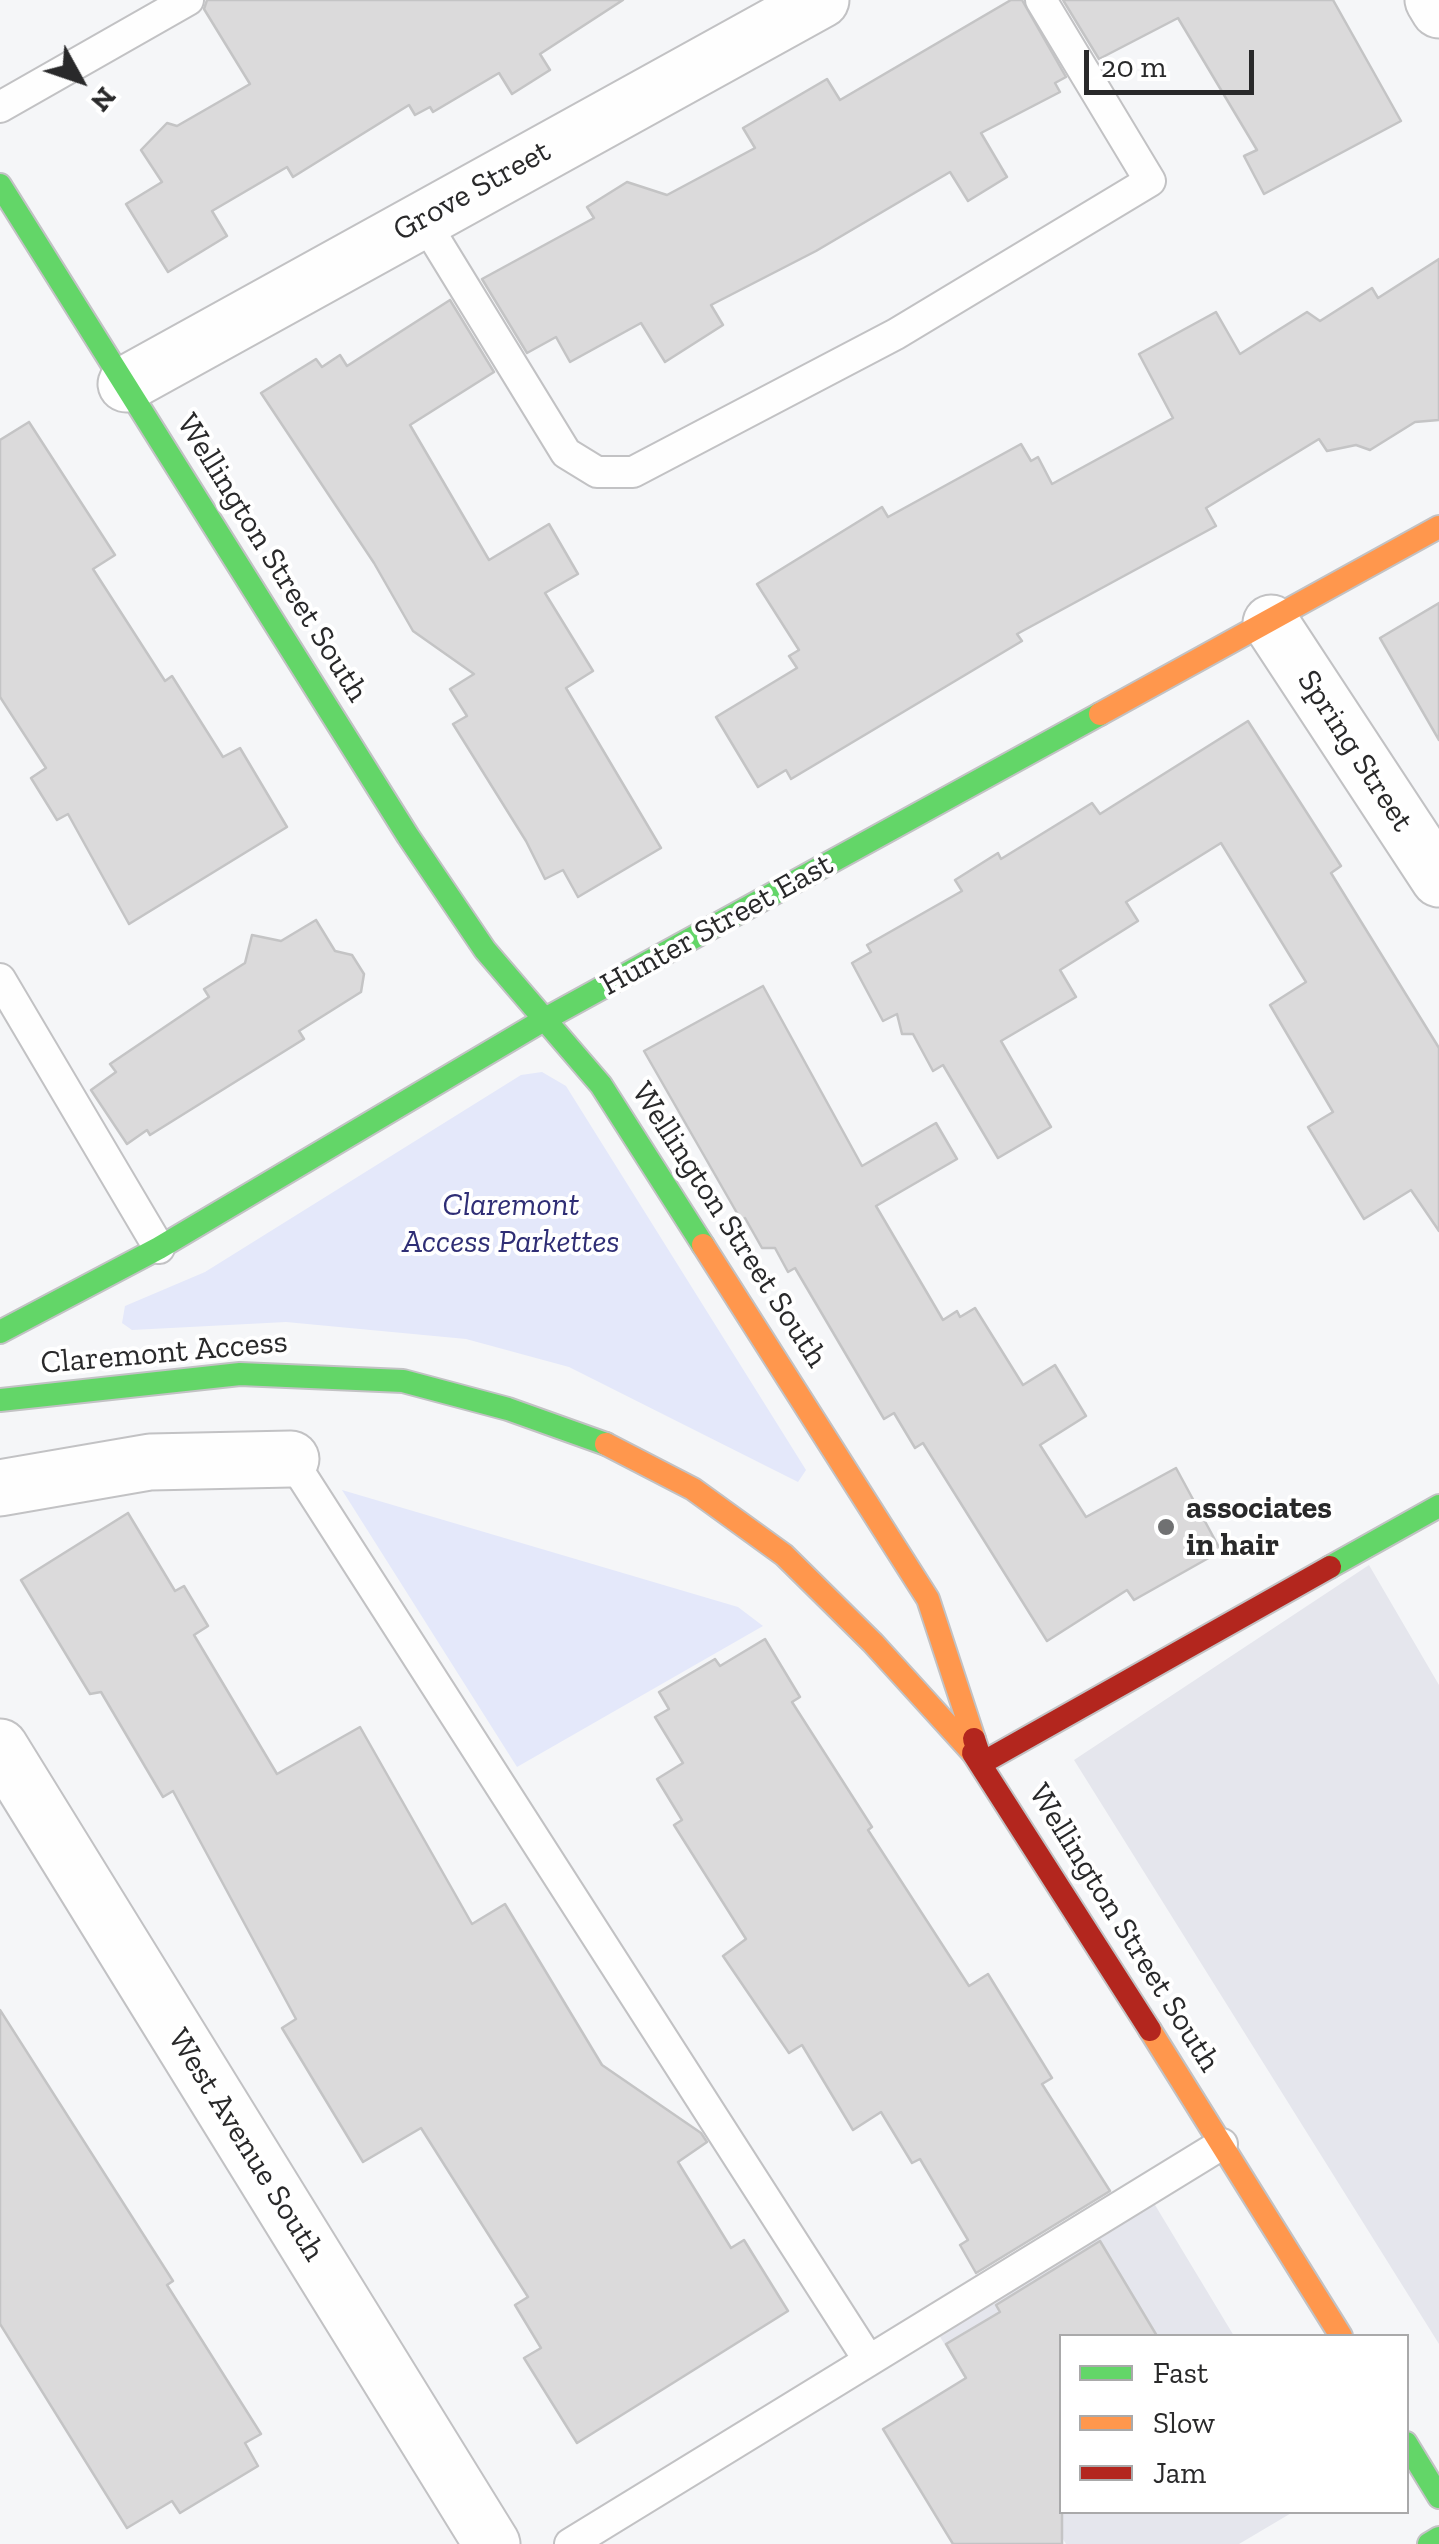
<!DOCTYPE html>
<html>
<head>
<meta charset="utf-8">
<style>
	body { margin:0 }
	#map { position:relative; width:1439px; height:2544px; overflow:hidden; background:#f5f6f8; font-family:"Zilla Slab",serif }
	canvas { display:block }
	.legend { position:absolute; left:1059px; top:2334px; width:350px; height:180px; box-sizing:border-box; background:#fff; border:2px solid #a9a9aa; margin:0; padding:12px 18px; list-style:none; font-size:30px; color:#29292a }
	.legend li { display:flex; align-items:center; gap:20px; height:50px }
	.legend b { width:50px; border:2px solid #a9a9aa }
	.north { position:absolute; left:30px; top:30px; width:100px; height:100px; -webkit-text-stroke:8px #fff; paint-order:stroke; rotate:130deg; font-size:28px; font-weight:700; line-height:40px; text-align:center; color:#29292a }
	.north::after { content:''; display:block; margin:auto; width:35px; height:45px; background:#29292a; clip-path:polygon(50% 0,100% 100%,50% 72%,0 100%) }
	.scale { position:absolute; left:1084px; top:50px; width:170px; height:45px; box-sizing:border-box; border:5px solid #29292a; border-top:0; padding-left:12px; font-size:30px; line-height:35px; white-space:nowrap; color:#29292a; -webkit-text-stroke:8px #fff; paint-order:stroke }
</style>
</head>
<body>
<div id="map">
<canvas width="1439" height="2544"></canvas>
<ul class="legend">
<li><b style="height:12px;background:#63d668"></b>Fast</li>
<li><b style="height:12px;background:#ff974d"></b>Slow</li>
<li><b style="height:12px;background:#b3261e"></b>Jam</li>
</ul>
<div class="north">N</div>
<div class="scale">20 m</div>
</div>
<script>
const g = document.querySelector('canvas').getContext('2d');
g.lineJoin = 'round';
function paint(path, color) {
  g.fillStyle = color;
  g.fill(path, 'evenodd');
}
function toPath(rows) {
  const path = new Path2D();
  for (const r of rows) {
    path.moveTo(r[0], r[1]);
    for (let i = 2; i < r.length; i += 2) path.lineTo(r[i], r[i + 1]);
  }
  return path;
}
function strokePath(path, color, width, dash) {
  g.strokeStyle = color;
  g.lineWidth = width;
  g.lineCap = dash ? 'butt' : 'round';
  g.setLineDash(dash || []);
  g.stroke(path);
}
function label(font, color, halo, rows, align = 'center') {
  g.font = font + ' "Zilla Slab",serif';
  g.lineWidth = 8;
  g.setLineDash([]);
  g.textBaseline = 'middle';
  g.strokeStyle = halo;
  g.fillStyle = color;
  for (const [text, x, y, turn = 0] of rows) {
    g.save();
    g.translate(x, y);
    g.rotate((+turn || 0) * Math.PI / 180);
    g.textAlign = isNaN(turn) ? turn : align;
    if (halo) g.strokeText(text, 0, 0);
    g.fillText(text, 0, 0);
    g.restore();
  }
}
const built = toPath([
	[1369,1565,1439,1685,1439,2344,1074,1760],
	[1149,2195,1234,2336,1062,2336,1062,2512,1293,2512,1239,2544,1066,2544,934,2327]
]);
const green = toPath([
	[542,1072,566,1086,806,1470,798,1482,569,1367,466,1339,286,1322,132,1330,122,1323,125,1306,205,1272,521,1075],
	[342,1490,738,1607,763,1626,517,1767]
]);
const building = toPath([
	[207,0,623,0,540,54,550,70,512,94,499,73,433,112,430,107,415,115,409,105,293,177,287,167,212,211,227,236,168,272,126,204,162,182,141,150,167,123,177,126,250,84,204,9,207,0],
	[1011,0,1022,0,1066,77,1055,83,1060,92,981,133,1007,177,968,201,950,172,816,251,711,305,723,325,665,362,641,323,570,362,556,337,527,353,482,279,594,218,587,207,627,182,667,195,755,148,743,128,827,79,840,100,1011,0],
	[1063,0,1333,0,1401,121,1264,194,1244,156,1257,150,1178,18,1099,59,1063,0],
	[1439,259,1439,420,1415,422,1370,450,1356,445,1327,451,1319,439,1206,508,1216,526,1017,634,1022,641,791,779,786,770,758,787,716,717,797,668,789,656,799,650,757,584,882,507,888,517,1021,444,1031,461,1038,457,1052,484,1173,418,1139,354,1216,312,1240,354,1307,312,1320,321,1372,288,1378,298,1439,259],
	[450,300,494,372,410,425,489,560,549,524,578,574,545,593,593,671,566,688,661,848,578,897,563,870,545,879,526,841,453,724,467,716,450,689,474,674,413,631,374,563,261,393,316,359,322,367,340,355,347,366,450,300],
	[29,422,115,555,93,569,165,681,172,676,223,757,240,748,287,827,129,924,68,814,57,820,31,778,46,768,0,697,0,440,29,422],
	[1439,603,1439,740,1380,638,1439,603],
	[1248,721,1341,866,1331,873,1439,1048,1439,1231,1411,1190,1364,1219,1308,1127,1333,1112,1270,1005,1306,982,1221,843,1126,902,1138,921,1060,970,1076,997,1001,1041,1051,1127,998,1158,943,1065,933,1071,913,1034,902,1034,897,1014,883,1021,852,963,871,952,867,945,962,891,955,880,998,853,1001,859,1092,803,1100,814,1248,721],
	[316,920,335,951,352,955,364,974,361,992,299,1031,304,1039,150,1135,147,1130,127,1144,91,1090,116,1072,110,1064,209,997,204,989,245,963,252,935,281,941,316,920],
	[763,986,862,1166,936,1123,957,1159,876,1206,943,1320,957,1311,960,1317,975,1308,1023,1385,1055,1365,1086,1416,1040,1445,1086,1517,1176,1468,1221,1551,1134,1600,1127,1590,1047,1641,923,1443,915,1448,894,1413,884,1419,795,1268,788,1272,775,1248,762,1248,745,1218,741,1220,644,1051,763,986],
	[128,1513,175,1591,184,1586,208,1626,194,1635,277,1774,360,1727,472,1924,505,1904,602,2065,701,2133,707,2142,678,2162,731,2248,744,2240,788,2311,577,2443,524,2358,541,2348,515,2305,528,2297,421,2128,363,2162,282,2028,296,2019,173,1791,163,1797,101,1692,90,1694,21,1580,128,1513],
	[765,1639,800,1697,792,1702,872,1827,868,1830,969,1986,988,1974,1052,2078,1042,2084,1110,2191,976,2273,960,2245,968,2240,920,2159,912,2163,881,2112,853,2130,802,2045,789,2053,723,1956,746,1939,674,1825,682,1820,657,1779,683,1763,655,1717,669,1709,659,1692,715,1659,720,1666,765,1639],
	[0,2010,173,2281,167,2285,261,2434,245,2443,258,2466,180,2513,172,2501,127,2528,0,2324,0,2010],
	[1100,2241,1157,2336,1062,2336,1062,2544,953,2544,883,2429,966,2378,946,2344,1000,2312,996,2305,1100,2241]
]);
const lane = toPath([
	[0,107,188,0],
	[422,218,566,453,597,472,633,472,896,334,1150,181,1041,0],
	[0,979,159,1248],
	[291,1459,868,2359],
	[570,2544,1222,2144]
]);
const street = toPath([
	[1433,0,1439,10],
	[126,384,821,0],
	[1271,623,1439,879],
	[0,1488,150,1462,291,1459],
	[0,1747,492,2544]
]);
const fast = toPath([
	[0,185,408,836,485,950,601,1085,703,1245],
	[0,1332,159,1248,547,1018,1100,714],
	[0,1400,240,1374,403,1381,508,1409,606,1444],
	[1330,1567,1439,1506],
	[1406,2443,1439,2497],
	[1429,2544,1439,2538]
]);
const slow = toPath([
	[1100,714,1439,527],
	[703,1245,928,1599,974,1739],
	[606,1444,693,1489,784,1555,873,1643,973,1753],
	[1150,2030,1341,2336]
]);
const jam = toPath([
	[974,1739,982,1763,1330,1567],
	[973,1753,1150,2030]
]);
const markers = [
	[1166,1527,10,"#707172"]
];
const streetNames = [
	["Grove Street",472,191,-29],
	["Wellington Street South",272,558,58],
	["Spring Street",1355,751,57],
	["Hunter Street East",717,925,-29],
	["Wellington Street South",729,1225,57],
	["Claremont Access",164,1353,-5],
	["Wellington Street South",1124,1928,58],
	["West Avenue South",246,2145,58]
];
const parkNames = [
	["Claremont",511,1206],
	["Access Parkettes",511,1243]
];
const poiNames = [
	["associates",1186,1509],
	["in hair",1186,1546]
];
paint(built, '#e5e6ed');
paint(green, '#e4e8fa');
paint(building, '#dbdadb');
strokePath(building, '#c4c4c5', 2.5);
strokePath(lane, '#c2c2c4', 34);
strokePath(street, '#c2c2c4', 59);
strokePath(fast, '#c2c2c4', 26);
strokePath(slow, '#c2c2c4', 26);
strokePath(jam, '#c2c2c4', 26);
strokePath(lane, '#fefefe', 30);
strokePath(street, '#fefefe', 55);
strokePath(fast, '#63d668', 22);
strokePath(slow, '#ff974d', 22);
strokePath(jam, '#b3261e', 22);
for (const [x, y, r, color] of markers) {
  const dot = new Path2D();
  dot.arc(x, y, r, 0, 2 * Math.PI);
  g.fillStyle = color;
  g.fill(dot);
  strokePath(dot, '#fff', 4);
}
label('32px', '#29292a', '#fff', streetNames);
label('italic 32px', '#2f2e75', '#fff', parkNames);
label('bold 32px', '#29292a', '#fff', poiNames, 'left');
</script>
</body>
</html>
